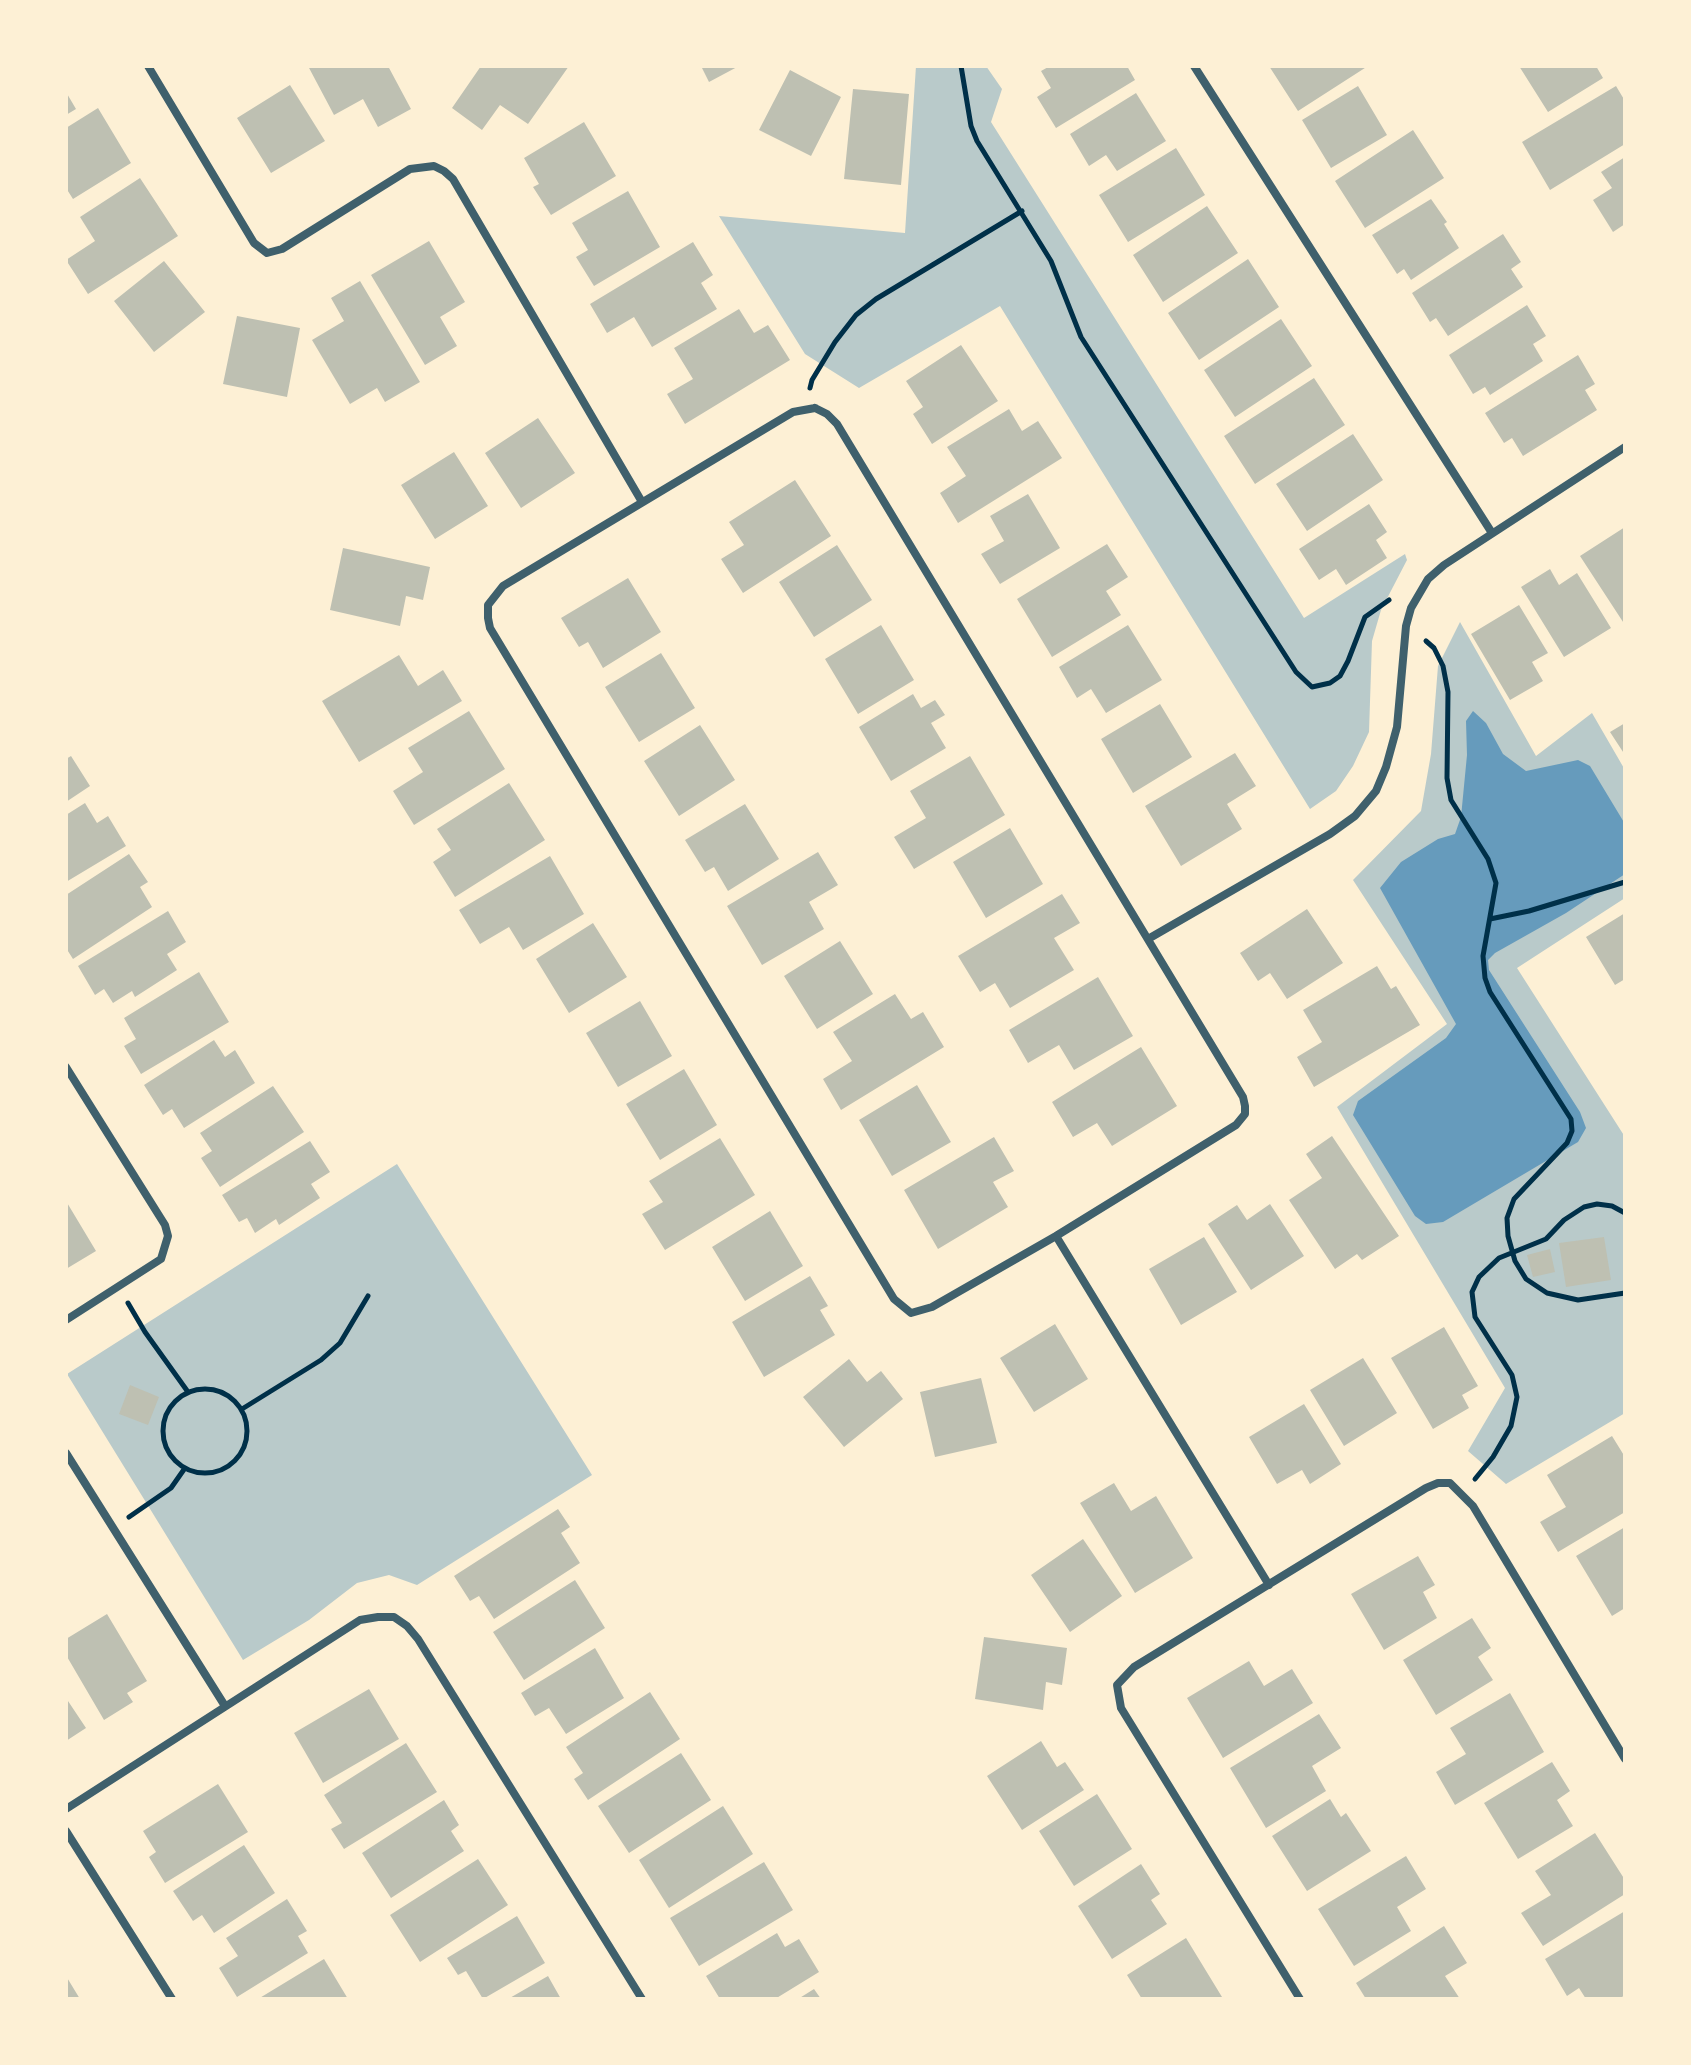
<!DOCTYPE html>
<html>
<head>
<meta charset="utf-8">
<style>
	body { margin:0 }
	#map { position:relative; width:1691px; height:2065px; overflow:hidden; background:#fdf0d5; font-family:Bitter,serif }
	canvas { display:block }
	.frame { position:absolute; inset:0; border:68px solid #fdf0d5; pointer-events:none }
</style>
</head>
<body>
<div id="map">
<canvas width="1691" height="2065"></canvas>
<div class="frame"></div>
</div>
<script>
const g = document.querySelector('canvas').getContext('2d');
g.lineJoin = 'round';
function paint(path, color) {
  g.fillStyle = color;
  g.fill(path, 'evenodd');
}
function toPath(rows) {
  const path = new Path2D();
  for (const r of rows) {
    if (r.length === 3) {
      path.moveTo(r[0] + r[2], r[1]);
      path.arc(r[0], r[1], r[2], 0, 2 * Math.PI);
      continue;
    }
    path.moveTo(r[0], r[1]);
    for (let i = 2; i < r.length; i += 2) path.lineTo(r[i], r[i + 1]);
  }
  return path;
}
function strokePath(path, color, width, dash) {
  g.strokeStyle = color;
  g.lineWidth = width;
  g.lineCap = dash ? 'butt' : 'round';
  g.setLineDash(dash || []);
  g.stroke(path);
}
const green = toPath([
	[916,66,986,66,1002,89,991,122,1304,618,1405,554,1407,560,1381,610,1372,641,1369,732,1353,766,1336,791,1310,809,1000,306,859,388,805,354,719,216,905,233],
	[1460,622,1536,756,1592,713,1625,770,1625,898,1517,968,1625,1137,1625,1413,1506,1484,1468,1451,1505,1388,1337,1107,1447,1024,1353,880,1421,811,1431,754,1438,666],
	[397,1164,592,1475,417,1585,389,1575,357,1583,309,1620,243,1660,67,1374]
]);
const water = toPath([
	[1473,711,1486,723,1503,754,1526,771,1578,760,1590,766,1625,824,1625,874,1566,913,1495,953,1488,960,1489,970,1580,1112,1586,1128,1578,1142,1443,1222,1426,1224,1415,1216,1353,1115,1358,1101,1446,1038,1456,1024,1380,888,1401,862,1438,839,1455,834,1461,817,1467,755,1466,721]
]);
const building = toPath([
	[308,66,388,66,411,109,378,127,363,99,334,115],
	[481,66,569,66,528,124,500,105,482,130,452,108],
	[701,66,739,66,709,82],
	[1050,66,1127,66,1135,80,1056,128,1037,97,1051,88,1041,71],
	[1269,66,1368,66,1298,111],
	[1519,66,1596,66,1603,78,1548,112],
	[790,70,841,97,811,156,759,130],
	[290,85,325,141,271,173,237,118],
	[1358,86,1387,135,1331,168,1302,120],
	[1616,86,1625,101,1625,144,1550,190,1522,142],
	[853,89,909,94,901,185,844,179],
	[66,92,76,109,66,115],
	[1136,93,1166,141,1117,171,1106,155,1089,166,1070,134],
	[98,108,131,163,73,199,66,188,66,128],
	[584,122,616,176,551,215,533,187,539,184,524,158],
	[1413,130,1444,178,1365,228,1335,181],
	[1176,148,1205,195,1128,242,1099,195],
	[1625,157,1625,224,1613,232,1593,200,1612,188,1601,172],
	[140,178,178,236,88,294,66,260,95,241,80,217],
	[628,191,660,247,594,286,576,257,588,250,572,223],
	[1431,199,1447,222,1444,224,1459,248,1411,280,1404,269,1397,274,1372,235],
	[1207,206,1238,253,1163,302,1133,255],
	[1503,234,1521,262,1511,269,1523,287,1448,336,1436,318,1430,322,1412,293],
	[429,241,465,302,440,317,457,346,425,365,371,275],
	[693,242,713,275,701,283,717,309,652,347,634,317,607,333,590,304],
	[1248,259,1279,307,1199,360,1168,313],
	[164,261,205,312,154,352,114,301],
	[360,281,420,382,385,402,377,388,350,404,312,340,344,321,331,298],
	[1527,305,1546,336,1533,344,1543,361,1490,395,1485,387,1473,394,1449,355],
	[739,309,754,333,768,325,790,360,685,424,667,394,693,379,674,348],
	[237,316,300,328,287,397,223,384],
	[1281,319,1312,366,1235,417,1204,370],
	[961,345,998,401,932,444,913,414,923,407,906,381],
	[1578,355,1595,384,1585,390,1597,410,1523,456,1512,438,1504,443,1485,413],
	[1314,378,1345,425,1255,484,1224,436],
	[1009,409,1022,431,1038,421,1062,458,958,523,940,493,966,476,947,447],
	[538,418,575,473,521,508,485,453],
	[1353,434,1383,480,1307,531,1276,484],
	[454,452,488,506,435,539,401,485],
	[795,480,831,536,743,593,721,559,744,545,729,522],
	[1028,494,1060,548,1000,584,981,554,1004,541,990,516],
	[1369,504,1387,532,1376,540,1387,558,1346,585,1336,569,1319,580,1299,549],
	[1625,527,1625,625,1580,556],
	[1107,544,1128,577,1106,591,1121,615,1052,657,1017,599],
	[837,545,872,600,814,637,779,582],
	[343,548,430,567,423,600,406,596,400,626,330,610],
	[1550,569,1559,585,1577,573,1611,628,1564,657,1521,587],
	[628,578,661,632,603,668,588,642,579,647,561,618],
	[1519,605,1548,653,1532,662,1543,681,1510,700,1471,634],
	[881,625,914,680,858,714,825,659],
	[1128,625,1162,680,1106,713,1091,689,1077,698,1059,667],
	[661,653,695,708,639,742,605,687],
	[399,655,418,686,443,670,462,701,359,762,322,701],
	[913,694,921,708,935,700,945,715,931,723,946,748,891,781,859,727],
	[1160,704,1192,757,1133,793,1101,739],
	[469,711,505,769,414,825,393,791,423,772,408,748],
	[1625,723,1625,755,1610,732],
	[700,725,735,780,679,816,644,761],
	[1235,753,1256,786,1227,804,1242,829,1181,866,1145,806],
	[71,756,90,786,66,802,66,759],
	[970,756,1005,815,914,869,894,837,926,818,910,791],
	[509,783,545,840,455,897,433,862,451,850,437,829],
	[85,803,97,823,108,816,126,846,66,882,66,815],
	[745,804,779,859,728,891,714,867,705,872,685,840],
	[1010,828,1043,884,986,918,953,862],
	[818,852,838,885,809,902,824,929,762,965,727,906],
	[129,854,148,882,140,887,152,907,73,959,66,948,66,895],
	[550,856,584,914,523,950,509,927,480,944,459,910],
	[1062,894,1080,923,1054,938,1074,970,1010,1008,995,983,980,992,958,956],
	[1307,909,1343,963,1287,999,1270,973,1258,981,1240,953],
	[168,911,186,942,167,954,177,970,135,997,132,991,113,1003,104,989,95,995,78,966],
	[1625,913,1625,979,1615,985,1586,937],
	[593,923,627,977,569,1013,536,959],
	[840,941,873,994,817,1029,784,976],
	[1377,966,1391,989,1396,986,1420,1025,1314,1087,1297,1057,1322,1042,1303,1010],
	[199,972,229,1022,141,1074,124,1046,136,1039,124,1018],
	[1098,977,1133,1036,1074,1070,1059,1045,1028,1063,1009,1030],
	[895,994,911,1019,923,1012,944,1047,841,1110,823,1079,852,1061,833,1032],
	[640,1001,672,1056,618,1087,586,1033],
	[214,1040,225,1057,235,1050,255,1083,184,1128,172,1109,163,1115,144,1085],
	[1141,1047,1177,1106,1112,1146,1097,1123,1073,1137,1052,1102],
	[684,1069,717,1125,660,1160,626,1104],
	[917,1085,951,1142,892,1176,859,1120],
	[273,1086,304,1132,220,1187,201,1158,212,1151,200,1133],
	[1332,1136,1399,1236,1362,1260,1357,1254,1335,1269,1289,1200,1322,1178,1306,1154],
	[994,1137,1014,1171,993,1182,1008,1207,938,1249,904,1190],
	[720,1138,755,1195,665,1250,642,1214,663,1202,649,1181],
	[310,1141,330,1172,311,1184,320,1198,279,1225,276,1219,255,1233,247,1218,239,1222,222,1195],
	[66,1201,96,1251,66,1269],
	[1270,1204,1304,1256,1251,1290,1208,1224,1237,1205,1247,1220],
	[770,1211,803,1266,745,1301,712,1247],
	[1204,1237,1237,1292,1181,1325,1149,1269],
	[1604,1237,1611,1280,1566,1287,1559,1243],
	[1550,1249,1555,1272,1533,1277,1527,1255],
	[810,1276,828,1306,820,1310,835,1335,764,1377,732,1322],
	[1055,1324,1088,1379,1034,1412,1000,1358],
	[1444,1327,1478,1386,1462,1395,1469,1408,1433,1429,1391,1358],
	[1363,1358,1397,1413,1344,1446,1310,1390],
	[849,1359,867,1382,881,1371,903,1399,844,1447,803,1397],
	[981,1378,997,1443,935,1457,920,1392],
	[130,1385,159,1397,148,1425,119,1414],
	[1304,1404,1341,1464,1310,1484,1302,1470,1277,1484,1249,1437],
	[1612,1436,1625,1457,1625,1512,1558,1552,1540,1522,1566,1507,1547,1475],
	[1114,1483,1131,1511,1156,1496,1193,1558,1135,1593,1080,1503],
	[558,1509,570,1527,561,1533,580,1563,494,1619,479,1596,470,1601,454,1576],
	[1625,1527,1625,1608,1612,1616,1576,1556],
	[1083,1539,1122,1596,1070,1632,1031,1575],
	[1418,1556,1435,1585,1423,1592,1437,1618,1384,1650,1351,1594],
	[575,1580,605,1628,524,1680,493,1632],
	[107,1614,147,1681,127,1693,133,1702,104,1720,66,1655,66,1639],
	[1472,1618,1491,1648,1478,1657,1493,1680,1436,1715,1403,1660],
	[984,1637,1067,1648,1062,1685,1046,1682,1043,1710,975,1699],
	[595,1648,624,1698,566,1734,549,1708,535,1716,521,1693],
	[1249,1661,1264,1686,1292,1669,1313,1703,1223,1758,1187,1698],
	[369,1689,399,1739,323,1783,294,1733],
	[650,1692,680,1739,588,1800,574,1779,583,1773,566,1747],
	[1510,1693,1544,1752,1455,1805,1436,1772,1466,1754,1450,1728],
	[66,1698,86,1728,66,1741],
	[1319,1714,1341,1748,1312,1766,1326,1791,1266,1828,1230,1768],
	[1041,1741,1057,1767,1065,1762,1084,1790,1022,1830,987,1776],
	[406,1743,437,1792,344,1849,331,1829,342,1823,324,1795],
	[681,1753,711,1800,629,1853,598,1806],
	[1552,1762,1570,1791,1557,1800,1573,1826,1518,1859,1484,1803],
	[218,1784,248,1832,165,1883,149,1857,156,1852,143,1831],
	[1097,1794,1132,1849,1074,1886,1039,1831],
	[1330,1799,1341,1817,1346,1813,1371,1851,1307,1891,1272,1836],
	[444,1800,459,1825,451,1831,464,1851,391,1898,362,1853],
	[723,1806,753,1854,669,1908,639,1860],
	[1595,1833,1625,1880,1625,1894,1543,1946,1521,1913,1551,1895,1535,1871],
	[244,1845,275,1893,214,1933,202,1915,193,1921,173,1891],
	[1406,1856,1426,1889,1397,1907,1411,1931,1354,1966,1318,1909],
	[478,1859,508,1905,420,1962,390,1915],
	[764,1862,793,1910,699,1966,670,1918],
	[1141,1864,1160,1894,1151,1900,1167,1924,1112,1959,1078,1906],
	[287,1899,307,1931,298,1936,308,1953,237,1997,219,1968,238,1956,226,1938],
	[1625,1911,1625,1995,1619,1999,1586,1999,1579,1988,1567,1996,1545,1959],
	[517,1916,545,1963,483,1999,466,1971,458,1975,447,1958],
	[1444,1926,1467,1963,1445,1976,1460,1999,1366,1999,1356,1983],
	[777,1933,785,1947,799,1939,819,1972,775,1999,720,1999,706,1976],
	[1186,1938,1222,1997,1218,1999,1142,1999,1127,1975],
	[324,1959,348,1999,258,1999],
	[66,1976,80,1999,66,1999],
	[548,1976,561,1999,508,1999],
	[814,1989,821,1999,798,1999]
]);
const path = toPath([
	[961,66,971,126,977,141,1051,261,1081,337,1296,672,1312,687,1330,683,1340,676,1348,661,1365,617,1389,600],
	[810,388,812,380,835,342,856,315,876,299,1022,211],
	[1426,641,1434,648,1443,666,1448,692,1447,778,1451,800,1488,859,1496,883,1483,956,1485,978,1490,992,1571,1119,1572,1131,1567,1143,1514,1199,1507,1218,1508,1236,1515,1261,1526,1279,1547,1293,1578,1300,1625,1293],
	[1490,919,1529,911,1625,882],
	[128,1303,145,1332,188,1392],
	[205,1431,42],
	[242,1409,321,1360,340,1343,368,1296],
	[1475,1479,1493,1457,1511,1426,1517,1397,1512,1375,1475,1317,1472,1292,1479,1277,1499,1258,1546,1239,1564,1220,1584,1207,1597,1204,1612,1206,1625,1213],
	[129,1517,171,1488,185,1468]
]);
const minor = toPath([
	[148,66,254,243,267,253,282,249,410,169,434,166,444,171,453,179,642,502],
	[1194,66,1492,533],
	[815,408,827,414,837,424,1243,1097,1245,1106,1245,1114,1236,1125,1056,1236,932,1307,911,1313,894,1299,490,628,488,618,488,605,503,586,793,412,815,408],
	[1148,939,1330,834,1355,816,1376,791,1386,767,1397,727,1406,626,1411,608,1428,579,1444,565,1625,447],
	[66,1067,165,1225,168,1236,161,1259,66,1320],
	[1056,1236,1269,1585],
	[66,1453,225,1706],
	[66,1809,360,1620,378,1617,394,1617,407,1626,418,1639,642,1999],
	[66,1831,172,1999],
	[1300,1999,1121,1708,1117,1685,1134,1667,1426,1488,1438,1483,1450,1483,1473,1506,1625,1759]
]);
paint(green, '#b9caca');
paint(water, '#669bbc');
paint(building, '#bec0b2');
strokePath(path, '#003049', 5);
strokePath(minor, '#3f606c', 8);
</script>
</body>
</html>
